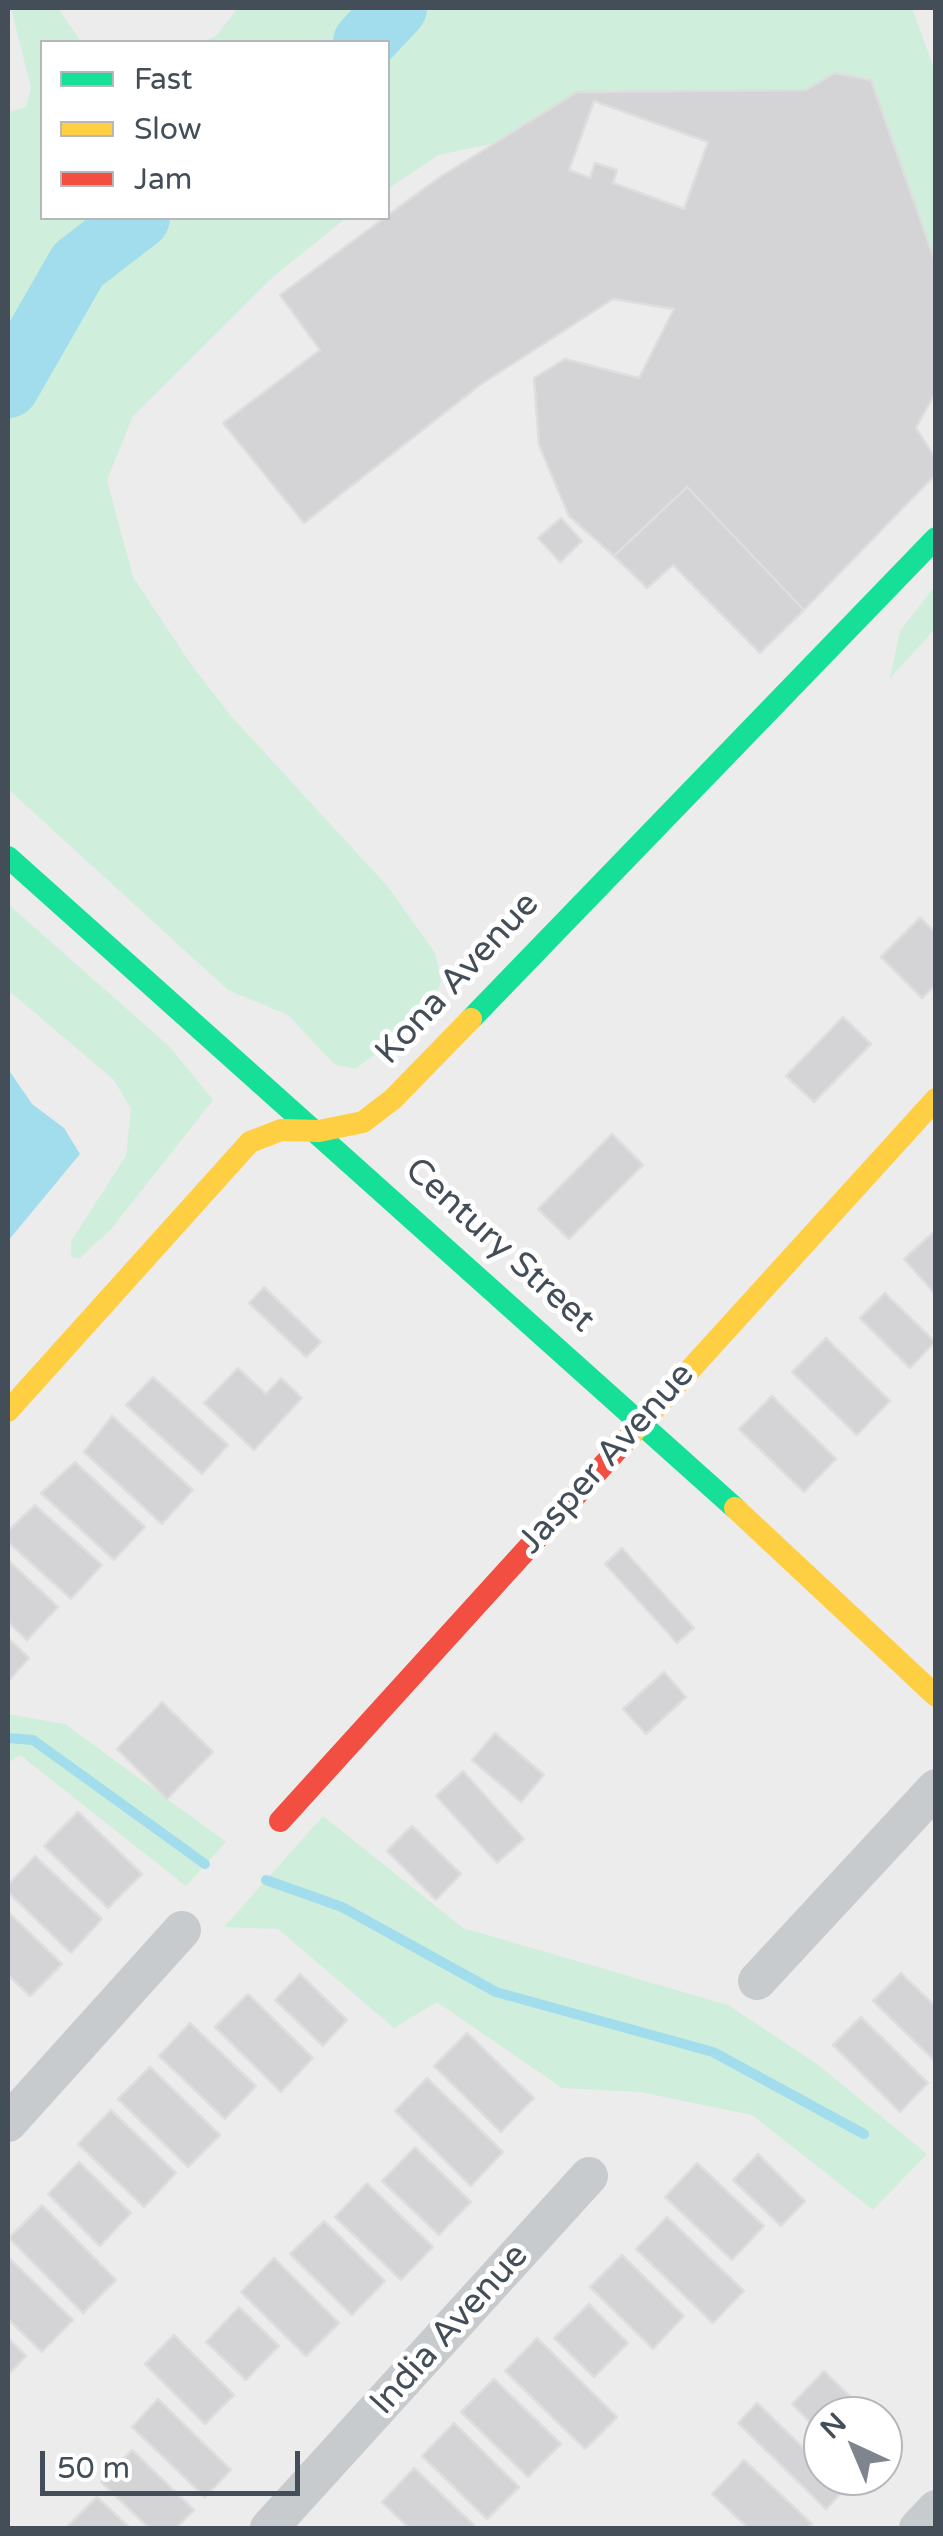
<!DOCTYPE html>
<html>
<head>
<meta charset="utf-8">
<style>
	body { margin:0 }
	#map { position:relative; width:943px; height:2536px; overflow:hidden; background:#edecec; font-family:"Varela Round",sans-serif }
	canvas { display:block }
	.frame { position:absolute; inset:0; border:10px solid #434e59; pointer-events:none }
	.legend { position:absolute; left:40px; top:40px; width:350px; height:180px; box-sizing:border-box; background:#fff; border:2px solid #b4b8bd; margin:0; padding:12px 18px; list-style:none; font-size:30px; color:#434e59 }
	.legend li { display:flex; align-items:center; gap:20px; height:50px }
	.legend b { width:50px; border:2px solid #b4b8bd }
	.north { position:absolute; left:803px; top:2396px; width:100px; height:100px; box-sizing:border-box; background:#fff; border:2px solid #b4b8bd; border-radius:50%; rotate:316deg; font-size:28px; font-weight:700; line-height:40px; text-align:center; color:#434e59 }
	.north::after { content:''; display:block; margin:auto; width:35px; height:45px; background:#7e858c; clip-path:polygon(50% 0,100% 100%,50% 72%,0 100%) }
	.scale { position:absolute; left:40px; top:2451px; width:260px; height:45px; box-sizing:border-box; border:5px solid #434e59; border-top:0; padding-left:12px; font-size:30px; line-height:35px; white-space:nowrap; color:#434e59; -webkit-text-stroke:8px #fff; paint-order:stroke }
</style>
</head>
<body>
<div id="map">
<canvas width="943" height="2536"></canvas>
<div class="frame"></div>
<ul class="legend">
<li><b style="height:12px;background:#16e098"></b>Fast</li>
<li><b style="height:12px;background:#ffcf43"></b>Slow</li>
<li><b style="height:12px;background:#f24e42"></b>Jam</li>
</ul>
<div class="north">N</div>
<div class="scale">50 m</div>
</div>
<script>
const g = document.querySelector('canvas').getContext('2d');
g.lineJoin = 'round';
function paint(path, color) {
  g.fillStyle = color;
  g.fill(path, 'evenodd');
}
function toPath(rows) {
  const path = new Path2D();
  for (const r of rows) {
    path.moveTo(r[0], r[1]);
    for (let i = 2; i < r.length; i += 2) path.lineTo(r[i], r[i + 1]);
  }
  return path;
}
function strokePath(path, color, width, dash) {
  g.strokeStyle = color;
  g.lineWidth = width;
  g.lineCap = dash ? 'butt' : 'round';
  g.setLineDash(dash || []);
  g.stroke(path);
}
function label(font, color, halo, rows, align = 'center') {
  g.font = font + ' "Varela Round",sans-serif';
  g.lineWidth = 10;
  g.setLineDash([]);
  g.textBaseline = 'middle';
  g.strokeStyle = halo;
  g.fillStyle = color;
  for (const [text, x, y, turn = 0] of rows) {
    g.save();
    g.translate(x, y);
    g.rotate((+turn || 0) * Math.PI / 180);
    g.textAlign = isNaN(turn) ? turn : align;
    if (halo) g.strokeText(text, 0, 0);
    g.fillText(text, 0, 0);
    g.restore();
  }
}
const green = toPath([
	[11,8,58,8,81,42,42,42,42,218,346,218,274,276,133,416,107,480,133,577,190,663,231,716,389,888,435,953,441,981,429,1015,355,1069,334,1064,288,1015,228,990,8,789,8,112,26,107,31,88],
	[238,8,912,8,935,71,935,264,871,79,835,73,806,90,577,92,491,144,438,155,388,189,388,42,203,42,216,36],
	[935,586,935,629,890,678,900,631],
	[8,904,170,1047,213,1100,111,1229,80,1258,71,1257,71,1241,126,1156,131,1109,114,1080,8,990],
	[8,1714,65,1724,226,1842,186,1886,20,1755,8,1763],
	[323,1816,463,1928,728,2005,817,2064,927,2154,873,2210,752,2115,640,2092,562,2088,437,2002,394,2028,278,1929,224,1927]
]);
const water = toPath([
	[8,1069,32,1104,64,1128,80,1154,8,1241]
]);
const stream = toPath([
	[8,1738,33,1740,205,1864],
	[266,1880,342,1907,496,1992,713,2052,864,2134]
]);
const river = toPath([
	[364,42,396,8],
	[8,387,78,265,139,218]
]);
const building = toPath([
	[835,73,871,80,936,264,936,391,916,428,936,459,936,474,804,610,687,487,614,556,569,516,539,445,534,378,565,359,639,378,674,309,613,299,480,385,304,523,223,423,320,350,280,295,437,179,577,92,806,90,835,73],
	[594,101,708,142,684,209,613,183,617,170,595,163,590,178,569,170,594,101],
	[687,487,804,610,760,653,673,565,647,588,614,556,687,487],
	[561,518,582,541,560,562,538,538,561,518],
	[920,918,936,933,936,984,922,998,881,957,920,918],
	[843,1017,871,1044,814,1102,786,1076,843,1017],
	[612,1134,643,1165,569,1239,538,1209,612,1134],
	[936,1230,936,1293,935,1294,904,1259,936,1230],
	[264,1287,321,1342,306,1357,249,1303,264,1287],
	[885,1293,935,1342,910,1368,860,1318,885,1293],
	[826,1338,890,1401,857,1435,792,1372,826,1338],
	[238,1368,266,1394,281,1378,302,1398,254,1450,204,1403,238,1368],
	[153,1377,228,1445,202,1474,126,1405,153,1377],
	[772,1396,836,1459,804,1492,739,1429,772,1396],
	[112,1416,193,1490,162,1524,84,1452,112,1416],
	[75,1462,145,1527,114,1560,41,1493,75,1462],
	[35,1505,102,1565,71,1599,8,1542,8,1531,35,1505],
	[622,1548,694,1628,677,1643,605,1564,622,1548],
	[8,1560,58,1607,27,1640,8,1622,8,1560],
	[8,1638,29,1658,8,1682,8,1638],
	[664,1672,686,1697,646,1734,623,1709,664,1672],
	[162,1702,213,1752,167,1799,117,1749,162,1702],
	[495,1733,544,1775,521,1802,472,1760,495,1733],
	[463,1771,524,1839,497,1863,436,1796,463,1771],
	[78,1812,142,1874,108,1908,44,1846,78,1812],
	[412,1826,461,1874,436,1900,387,1851,412,1826],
	[35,1856,102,1919,71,1953,8,1892,8,1885,35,1856],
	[8,1912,62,1964,30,1996,8,1975,8,1912],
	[901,1973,936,2007,936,2062,873,2001,901,1973],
	[300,1974,347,2020,323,2046,275,2000,300,1974],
	[248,1994,313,2058,281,2092,215,2027,248,1994],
	[861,2017,928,2083,900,2112,833,2045,861,2017],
	[190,2023,256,2086,225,2119,159,2056,190,2023],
	[467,2033,534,2098,501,2132,434,2066,467,2033],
	[150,2067,220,2135,188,2167,118,2099,150,2067],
	[427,2078,503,2152,471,2186,395,2111,427,2078],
	[111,2110,176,2173,144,2207,78,2144,111,2110],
	[415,2147,471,2202,439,2235,382,2181,415,2147],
	[758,2154,805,2201,781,2226,733,2180,758,2154],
	[79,2162,131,2213,100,2246,48,2194,79,2162],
	[697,2163,764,2226,732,2260,665,2197,697,2163],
	[367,2183,433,2247,401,2280,335,2217,367,2183],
	[42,2205,116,2280,83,2313,9,2238,42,2205],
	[667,2217,744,2291,713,2323,636,2249,667,2217],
	[324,2221,385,2281,352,2315,290,2254,324,2221],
	[622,2255,684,2316,653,2349,590,2287,622,2255],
	[8,2257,73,2320,42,2352,8,2319,8,2257],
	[274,2258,339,2323,306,2356,241,2292,274,2258],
	[589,2304,628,2343,594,2377,554,2338,589,2304],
	[239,2307,279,2346,246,2380,206,2342,239,2307],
	[174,2335,234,2395,205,2424,145,2364,174,2335],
	[8,2338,26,2356,8,2375,8,2338],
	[537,2338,617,2417,585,2449,505,2371,537,2338],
	[824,2371,870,2416,823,2416,823,2435,792,2404,824,2371],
	[494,2379,561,2444,528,2477,461,2412,494,2379],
	[158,2399,231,2470,205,2497,132,2427,158,2399],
	[757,2403,823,2467,823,2476,832,2476,845,2489,826,2509,738,2423,757,2403],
	[454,2423,519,2487,487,2519,422,2456,454,2423],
	[132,2450,194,2510,176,2528,149,2528,101,2482,132,2450],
	[744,2460,812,2524,807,2528,748,2528,712,2494,744,2460],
	[414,2468,477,2528,409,2528,382,2502,414,2468],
	[97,2497,130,2528,66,2528,97,2497]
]);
const street = toPath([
	[757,1981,936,1788],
	[8,2123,182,1930],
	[269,2528,589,2176],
	[918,2528,936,2509]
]);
const fast = toPath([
	[8,857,735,1508],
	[471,1019,936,538]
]);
const slow = toPath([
	[8,1411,250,1142,281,1130,319,1131,363,1122,393,1099,471,1019],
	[628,1438,936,1099],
	[735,1508,936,1696]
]);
const jam = toPath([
	[280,1821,628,1438]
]);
const streetNames = [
	["Kona Avenue",458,979,-47],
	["Century Street",499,1246,42],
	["Jasper Avenue",607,1459,-48],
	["India Avenue",450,2330,-48]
];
paint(green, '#cfeedb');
paint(water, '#a2dded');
strokePath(stream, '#a2dded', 10);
strokePath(river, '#a2dded', 62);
paint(building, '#d4d4d6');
strokePath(building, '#dededf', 2.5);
strokePath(street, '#c8cbcd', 38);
strokePath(fast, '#16e098', 22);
strokePath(slow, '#ffcf43', 22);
strokePath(jam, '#f24e42', 22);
label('35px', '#434e59', '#fff', streetNames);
</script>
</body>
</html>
